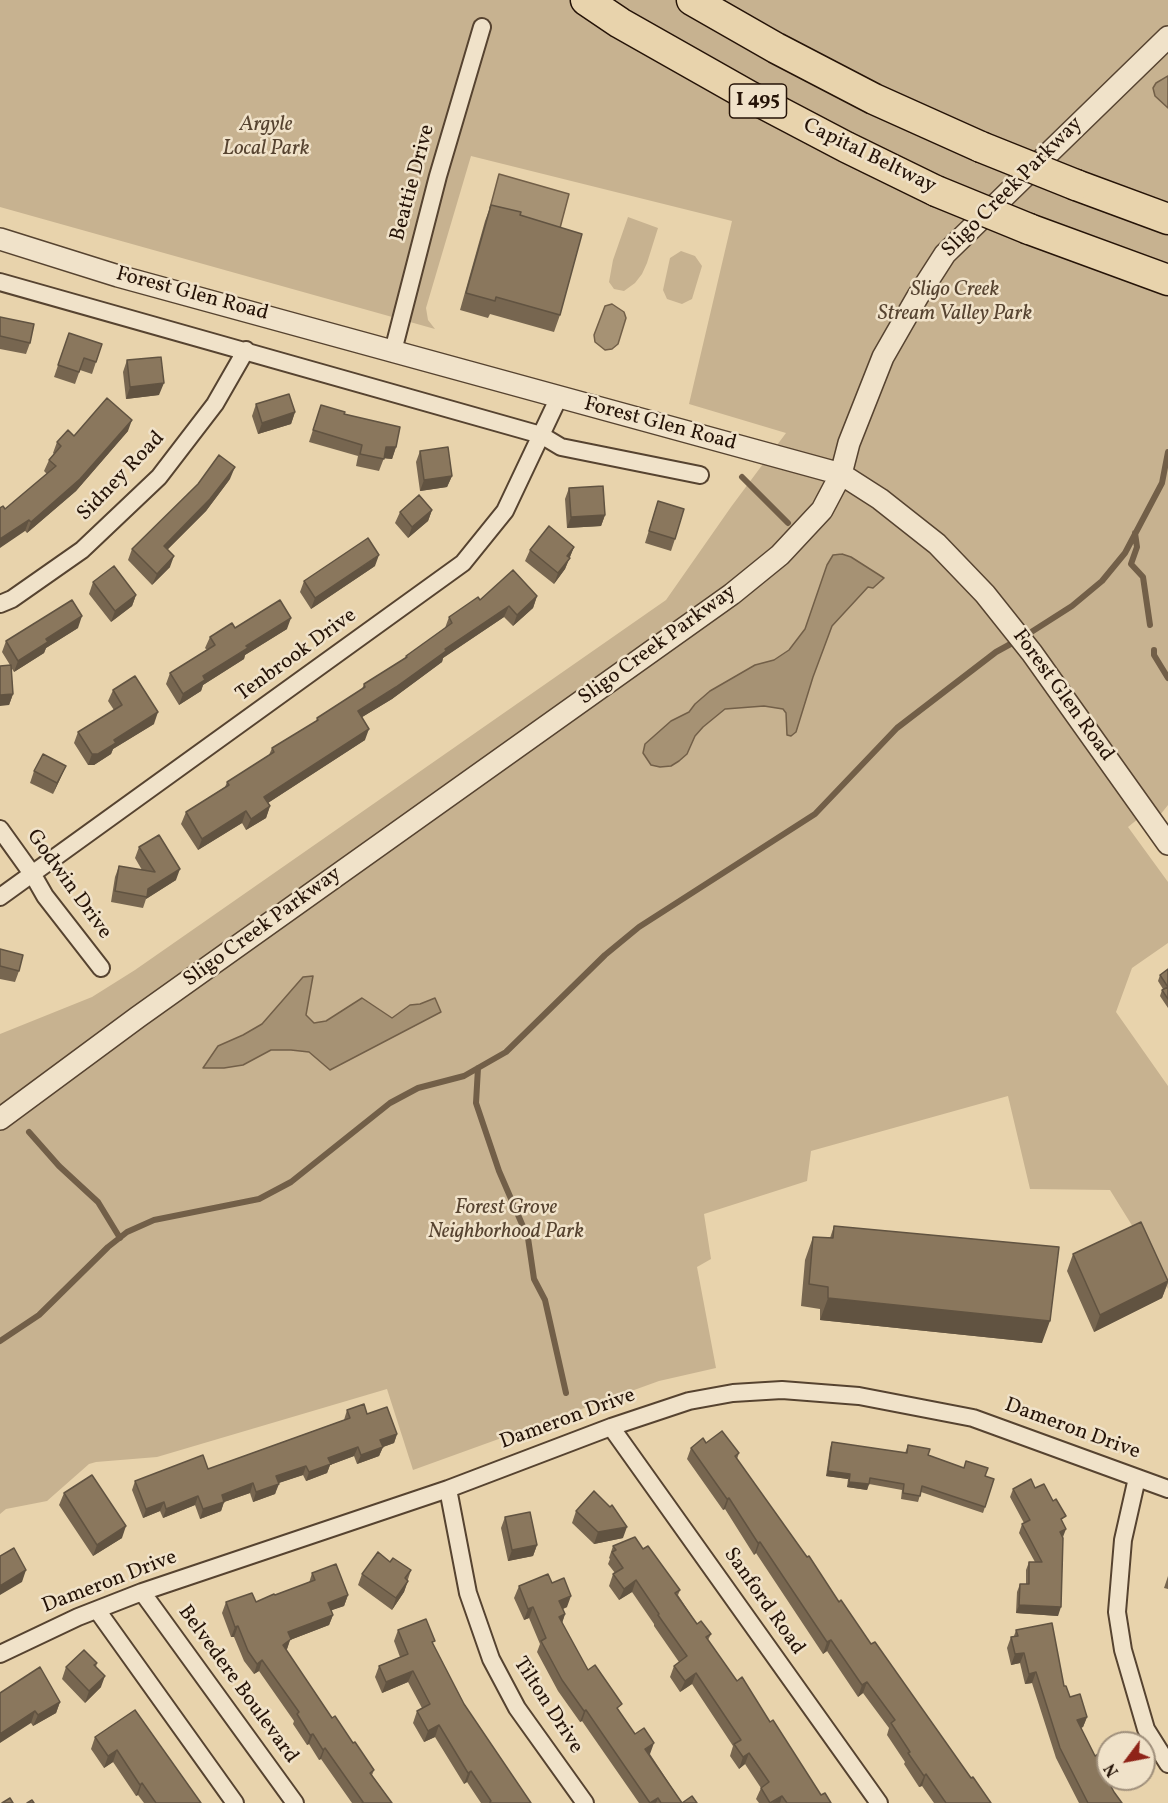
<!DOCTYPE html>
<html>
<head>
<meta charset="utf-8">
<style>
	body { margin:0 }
	#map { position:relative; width:1168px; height:1803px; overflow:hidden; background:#e8d3ac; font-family:Vollkorn,serif }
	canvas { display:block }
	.north { position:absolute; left:1096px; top:1731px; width:60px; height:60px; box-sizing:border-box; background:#f0e2c9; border:2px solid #9f8f7b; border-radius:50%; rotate:238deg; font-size:16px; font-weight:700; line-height:24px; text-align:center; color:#251307 }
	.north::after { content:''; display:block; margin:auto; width:21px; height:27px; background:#8f2418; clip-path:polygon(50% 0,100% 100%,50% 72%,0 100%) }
</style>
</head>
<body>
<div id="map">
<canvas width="1168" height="1803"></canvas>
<div class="north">N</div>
</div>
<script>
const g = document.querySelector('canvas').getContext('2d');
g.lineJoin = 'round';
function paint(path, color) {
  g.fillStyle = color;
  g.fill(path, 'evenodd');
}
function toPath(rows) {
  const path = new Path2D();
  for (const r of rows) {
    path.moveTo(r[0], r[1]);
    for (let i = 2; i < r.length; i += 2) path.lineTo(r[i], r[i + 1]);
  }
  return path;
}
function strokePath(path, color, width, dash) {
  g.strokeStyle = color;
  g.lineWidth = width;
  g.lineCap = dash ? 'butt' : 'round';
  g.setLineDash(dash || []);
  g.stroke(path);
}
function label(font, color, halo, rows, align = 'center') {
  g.font = font + ' Vollkorn,serif';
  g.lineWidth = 5;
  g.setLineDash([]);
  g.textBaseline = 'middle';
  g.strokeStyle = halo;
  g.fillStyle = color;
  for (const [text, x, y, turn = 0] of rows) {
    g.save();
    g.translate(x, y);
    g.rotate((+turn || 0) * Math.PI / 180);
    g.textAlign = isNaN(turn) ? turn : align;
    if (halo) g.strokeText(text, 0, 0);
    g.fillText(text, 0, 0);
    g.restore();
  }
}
const green = toPath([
	[0,0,1168,0,1168,805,1160,815,1154,806,1128,827,1168,882,1168,943,1132,968,1116,1012,1168,1086,1168,1289,1151,1256,1110,1190,1030,1189,1008,1096,811,1151,807,1181,704,1214,711,1259,697,1267,716,1368,659,1381,413,1470,387,1389,157,1457,96,1462,89,1464,47,1501,6,1509,0,1514,0,1034,92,997,135,970,666,600,731,507,786,433,689,404,732,221,471,156,426,308,428,320,435,329,0,207],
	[628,217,658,228,647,263,642,274,635,283,624,291,614,289,609,282,613,260],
	[681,251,695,256,702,266,692,299,682,304,667,299,663,290,670,258]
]);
const water = toPath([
	[1168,76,1168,108,1155,96,1153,88,1156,83,1168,76],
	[499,174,569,194,560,228,490,208,499,174],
	[612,304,624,312,626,318,618,344,612,349,605,350,595,342,594,335,605,306,612,304],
	[842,554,851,557,884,578,873,588,868,587,832,626,813,677,796,732,791,736,787,735,786,713,783,709,764,706,725,709,703,727,695,736,687,754,679,761,671,766,660,767,651,765,643,753,645,744,671,721,689,712,695,704,710,691,755,665,774,660,789,650,805,629,827,565,833,555,842,554],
	[313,976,306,1015,314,1023,326,1021,362,998,392,1018,410,1005,420,1004,435,998,441,1012,330,1070,309,1052,291,1050,271,1050,243,1065,224,1068,203,1068,218,1046,243,1035,262,1024,303,977,313,976]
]);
const stream = toPath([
	[742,477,788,523],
	[1135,533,1137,547,1131,564,1143,577,1150,625],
	[1025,636,1072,606,1102,581,1125,553,1162,483,1168,452],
	[1154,650,1154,655,1168,678],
	[478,1068,476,1103,499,1171,528,1238,534,1279,545,1300,566,1393],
	[29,1132,59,1166,98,1202,120,1238],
	[0,1341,39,1315,108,1247,127,1232,154,1220,259,1199,291,1182,390,1103,418,1088,464,1076,506,1052,605,955,639,927,815,814,897,728,996,652,1016,641]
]);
const minor = toPath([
	[0,282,541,435,561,447,700,475],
	[393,351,438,176,482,27],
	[0,604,12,599,82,550,159,477,215,404,246,350],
	[0,829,33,875,45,896,101,968],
	[0,897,463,563,505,511,559,397],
	[611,1427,879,1803],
	[1137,1478,1123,1540,1117,1612,1123,1650,1146,1729,1168,1764],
	[448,1489,468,1593,491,1659,517,1708,585,1803],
	[142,1592,295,1803],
	[97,1610,235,1803],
	[0,1654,78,1617,142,1592,448,1489,611,1427,689,1401,733,1393,782,1390,859,1396,973,1418,1168,1489]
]);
const tertiary = toPath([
	[0,239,118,276,841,474,880,499,937,544,985,594,1032,653,1168,844],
	[0,1119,138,1017,732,594,780,555,822,510,841,474,849,443,883,357,918,296,945,254,1168,37]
]);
const motorway = toPath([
	[586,0,620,23,749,96,846,147,936,191],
	[692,0,776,48,874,99,981,147],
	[1076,185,1168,219],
	[1029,229,1168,280]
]);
const motorwayBridge = toPath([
	[981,147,1076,185],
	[936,191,1029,229]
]);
const wall = toPath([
	[491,205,520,215,560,315,554,332,490,314,488,318,460,310,485,221],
	[0,317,30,343,26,354,0,349],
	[69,333,102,344,92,374,80,370,75,384,54,377],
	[127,360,159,395,126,399,123,372],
	[256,404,295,412,291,424,258,434,252,416],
	[321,405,344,414,396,447,392,459,384,458,379,471,356,466,358,456,309,442],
	[128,431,76,491,27,533,5,509,47,474,44,471,49,460,54,454,53,453,57,442,74,436],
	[420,451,452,476,447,487,420,491,416,462],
	[230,479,206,511,168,549,170,567,152,585,128,560,132,549],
	[569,488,605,515,601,526,567,528,565,499],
	[658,501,675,539,671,551,645,543],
	[432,510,428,521,408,538,395,523,400,512],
	[574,547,565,569,554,584,525,561,530,550],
	[375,566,311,609,300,592,304,581],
	[93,582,136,595,132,606,111,622,89,594],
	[537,596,533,608,513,626,504,617,443,658,442,662,392,699,362,717,365,740,268,803,270,806,266,818,246,830,242,823,198,850,181,824,186,812,225,787,227,782,269,755,272,748,316,721,317,718,362,689,364,684,405,658,406,656,445,628,449,617,480,600],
	[78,628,46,648,44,653,14,672,11,667,13,694,9,705,10,665,2,652,6,641],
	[235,628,287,629,245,655,244,659,203,685,201,691,179,705,166,684,170,673,207,650,205,648,210,637],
	[113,690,154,724,113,749,111,754,94,765,88,765,74,743,78,732,114,710,108,701],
	[66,766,53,794,30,783,34,771],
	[139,847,176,880,146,899,143,908,111,902,115,877,119,866,142,870,135,858],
	[0,949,19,971,15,982,0,979],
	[1168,969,1168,1008,1160,996,1162,990,1163,989,1158,981,1160,975],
	[834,1226,1042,1343,820,1320,820,1309,801,1306,805,1260,813,1237,830,1238],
	[1073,1254,1168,1280,1168,1283,1162,1298,1094,1332,1067,1271],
	[347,1410,367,1414,397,1434,394,1443,383,1447,379,1456,357,1464,354,1456,330,1465,327,1473,306,1481,303,1475,278,1483,275,1494,253,1502,250,1493,224,1502,221,1511,200,1519,195,1505,163,1518,160,1511,143,1518,132,1490,135,1481,208,1469,344,1420],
	[832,1442,905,1453,908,1445,928,1455,985,1476,985,1507,983,1513,921,1492,918,1502,901,1499,902,1490,869,1484,867,1490,847,1487,848,1479,826,1476,830,1448],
	[706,1443,739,1453,737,1459,839,1602,971,1778,991,1803,934,1803,922,1786,919,1787,904,1764,905,1762,887,1735,889,1728,863,1693,858,1697,827,1651,823,1654,756,1553,754,1555,725,1509,723,1510,687,1459,691,1448],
	[1035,1488,1063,1523,1058,1616,1016,1613,1017,1592,1020,1584,1026,1584,1026,1570,1029,1562,1035,1562,1019,1533,1022,1524,1024,1523,1010,1497,1013,1489],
	[64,1493,122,1538,93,1556,59,1505],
	[576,1511,623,1538,594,1544,572,1523],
	[505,1517,537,1545,533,1556,508,1561,501,1528],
	[613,1546,643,1549,680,1590,678,1595,697,1624,711,1634,708,1640,737,1681,770,1722,821,1795,831,1803,759,1803,756,1799,761,1788,745,1764,739,1769,730,1756,733,1746,692,1684,680,1692,670,1677,674,1666,679,1662,654,1626,654,1624,632,1592,619,1600,609,1586,613,1574,615,1573,608,1564,610,1559,609,1558],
	[390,1562,411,1570,404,1592,392,1610,358,1585,362,1574],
	[312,1573,348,1595,344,1606,331,1610,333,1615,329,1625,290,1640,287,1649,286,1650,332,1718,374,1770,372,1775,392,1803,352,1803,321,1759,319,1760,309,1744,307,1745,293,1724,294,1721,259,1671,254,1674,244,1661,234,1637,231,1637,222,1613,226,1602,256,1602,309,1583],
	[1168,1576,1168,1589,1164,1588],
	[552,1583,567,1607,563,1609,565,1614,562,1623,588,1670,650,1754,682,1803,697,1803,639,1803,582,1721,580,1722,558,1691,537,1652,540,1644,529,1618,524,1620,514,1598,519,1586],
	[398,1630,433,1645,464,1704,531,1803,481,1803,467,1782,464,1784,435,1737,424,1742,413,1723,417,1711,422,1708,408,1682,382,1693,375,1677,379,1666,400,1657,394,1641],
	[1016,1630,1064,1686,1070,1697,1087,1717,1083,1727,1081,1728,1114,1792,1122,1803,1079,1803,1056,1758,1032,1683,1025,1684,1020,1663,1011,1665,1007,1648,1011,1637,1014,1636],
	[97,1663,96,1667,101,1687,85,1703,62,1679,66,1667],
	[0,1693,60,1702,56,1713,33,1726,31,1723],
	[135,1710,201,1803,144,1803,138,1795,136,1796,113,1762,104,1768,91,1749,95,1737]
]);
const shadedWall = toPath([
	[164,383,159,395,126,399,130,387],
	[295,412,291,424,258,434,262,423],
	[132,420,128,431,76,491,27,533,31,522],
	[386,447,396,447,392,459,382,458],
	[235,467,230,479,206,511,160,557,164,546],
	[452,476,447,487,420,491,424,480],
	[432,510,428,521,408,538,412,527],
	[605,515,601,526,567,528,571,517],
	[29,520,25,531,0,548,0,539],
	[574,547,565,569,554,584,558,573,567,556],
	[379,555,375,566,311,609,315,598],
	[174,556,170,567,152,585,157,574],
	[136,595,132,606,111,622,115,611],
	[537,596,533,608,513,626,517,615],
	[509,606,504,617,443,658,442,662,392,699,354,722,358,711,445,649],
	[82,616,78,628,46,648,44,653,14,672,18,661,46,639],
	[291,618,287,629,245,655,244,659,203,685,201,691,179,705,183,694,203,676,246,646],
	[13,694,9,705,0,706,0,695],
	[158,712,154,724,113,749,111,754,94,765,88,765,92,754],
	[369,729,365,740,260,808,264,797],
	[66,766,61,777,53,794,57,783],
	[270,806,266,818,246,830,251,819],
	[246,811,242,823,198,850,202,839],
	[180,869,176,880,146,899,148,889],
	[1168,1281,1162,1298,1094,1332,1100,1315],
	[828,1298,1050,1321,1042,1343,820,1320],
	[397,1434,394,1443,383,1447,379,1456,357,1464,361,1455,380,1440],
	[358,1447,354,1456,330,1465,327,1473,306,1481,309,1472,328,1458],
	[306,1466,303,1475,273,1485,276,1476],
	[828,1471,850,1474,848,1479,826,1476],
	[849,1482,869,1484,867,1490,847,1487],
	[253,1483,250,1493,224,1502,221,1511,200,1519,203,1509,222,1495],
	[279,1484,275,1494,253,1502,256,1492],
	[198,1496,195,1505,163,1518,166,1509],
	[729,1498,725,1509,723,1510,727,1499],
	[164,1502,160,1511,143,1518,146,1509],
	[126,1526,122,1538,93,1556,97,1545],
	[627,1527,623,1538,594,1544,598,1532],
	[1066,1529,1063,1537,1060,1532],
	[760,1542,756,1553,754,1555,758,1543],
	[537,1545,533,1556,508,1561,512,1550],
	[26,1570,22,1582,0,1595,0,1586],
	[636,1580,632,1592,619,1600,624,1589],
	[408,1581,404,1592,392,1610,396,1598],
	[348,1595,344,1606,324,1613,328,1603],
	[571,1596,567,1607,555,1612,559,1601],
	[1019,1605,1061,1607,1058,1616,1016,1613],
	[533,1607,529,1618,524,1620,528,1609],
	[565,1614,561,1626,559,1617],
	[333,1615,329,1625,290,1640,287,1649,279,1656,288,1632],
	[238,1626,234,1637,231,1637,235,1627],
	[831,1640,827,1651,823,1654,827,1642],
	[1024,1653,1020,1663,1011,1665,1015,1654],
	[262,1660,259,1671,254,1674,257,1664],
	[413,1671,408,1682,382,1693,386,1682],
	[1036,1672,1032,1683,1025,1684,1029,1674],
	[696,1673,692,1684,680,1692,685,1681],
	[105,1676,101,1687,85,1703,89,1691],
	[867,1682,863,1693,858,1697,862,1685],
	[60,1702,56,1713,33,1726,38,1715],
	[586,1710,582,1721,580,1722,584,1711],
	[35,1711,31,1723,0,1743,0,1734],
	[1087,1717,1083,1727,1073,1730,1077,1720],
	[439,1725,435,1737,424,1742,428,1731],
	[313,1734,309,1744,307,1745,310,1735],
	[654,1743,650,1754,641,1760,645,1749],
	[325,1748,321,1759,319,1760,323,1750],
	[117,1750,113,1762,104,1768,108,1756],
	[749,1753,745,1764,739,1769,743,1757],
	[471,1771,467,1782,464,1784,468,1773],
	[926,1774,922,1786,919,1787,924,1776],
	[142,1783,138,1795,136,1796,140,1785],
	[782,1796,780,1803,772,1803],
	[658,1798,656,1803,650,1803]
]);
const building = toPath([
	[491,205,521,212,520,215,582,234,560,315,496,297,495,301,466,293,491,205],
	[0,317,34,324,30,343,0,336,0,317],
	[69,333,102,344,96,362,84,358,79,372,58,365,69,333],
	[161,357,164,383,130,387,127,360,161,357],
	[289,394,295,412,262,423,256,404,289,394],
	[107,398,132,420,80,479,31,522,29,520,0,539,0,508,3,506,5,509,56,466,49,460,61,446,57,442,68,430,74,436,107,398],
	[321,405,345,412,344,414,400,427,396,447,386,447,384,459,360,454,362,445,313,430,321,405],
	[448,447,452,476,424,480,420,451,448,447],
	[219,455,235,467,210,499,164,546,174,556,157,574,132,549,198,484,219,455],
	[603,486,605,515,571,517,569,488,603,486],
	[419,495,432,510,412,527,400,512,419,495],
	[658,501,684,509,675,539,649,531,658,501],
	[549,526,574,547,567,556,570,558,558,573,530,550,549,526],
	[368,538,379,555,315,598,304,581,368,538],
	[114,566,136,595,115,611,93,582,114,566],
	[513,570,537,596,517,615,509,606,445,649,446,651,396,687,358,711,369,729,264,797,270,806,251,819,246,811,202,839,186,812,229,785,227,782,274,752,272,748,318,720,317,718,365,687,364,684,407,657,406,656,452,623,449,617,478,597,480,600,513,570],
	[72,600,82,616,46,639,48,642,18,661,6,641,72,600],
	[280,600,291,618,246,646,248,648,203,676,205,680,183,694,170,673,215,645,210,637,232,623,235,628,280,600],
	[11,665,13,694,0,695,0,666,11,665],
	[135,676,158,712,114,740,116,743,98,754,92,754,78,732,122,705,113,690,135,676],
	[43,754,66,766,57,783,34,771,43,754],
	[159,835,180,869,148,889,147,897,115,891,119,866,155,872,139,847,159,835],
	[0,949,23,955,19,971,0,966,0,949],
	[1168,969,1168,999,1162,990,1168,987,1160,975,1168,969],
	[1141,1222,1168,1281,1100,1315,1073,1254,1141,1222],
	[834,1226,1059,1247,1050,1321,828,1298,828,1287,809,1284,813,1237,833,1238,834,1226],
	[364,1404,367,1414,387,1407,397,1434,380,1440,383,1447,361,1455,358,1447,328,1458,331,1464,309,1472,306,1466,276,1476,279,1484,256,1492,253,1483,222,1495,224,1502,203,1509,198,1496,166,1509,164,1502,146,1509,135,1481,203,1455,208,1469,350,1418,347,1410,364,1404],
	[722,1431,739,1453,735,1456,807,1557,809,1556,839,1602,841,1600,871,1644,875,1642,971,1778,973,1777,991,1803,946,1803,926,1774,924,1776,908,1753,910,1752,891,1723,895,1720,867,1682,862,1685,831,1640,827,1642,760,1542,758,1543,729,1498,727,1499,691,1448,703,1438,706,1443,722,1431],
	[832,1442,907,1453,908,1445,930,1449,928,1455,964,1468,966,1461,988,1468,985,1476,994,1479,985,1507,922,1486,920,1496,903,1493,904,1484,870,1478,869,1484,849,1482,850,1474,828,1471,832,1442],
	[92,1475,126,1526,97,1545,64,1493,92,1475],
	[1031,1479,1035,1488,1044,1484,1053,1501,1056,1499,1066,1516,1061,1519,1066,1529,1060,1532,1063,1538,1061,1607,1019,1605,1020,1584,1029,1584,1029,1562,1042,1562,1022,1524,1030,1520,1013,1489,1031,1479],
	[594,1491,610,1507,612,1505,627,1527,598,1532,576,1511,594,1491],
	[530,1512,537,1545,512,1550,505,1517,530,1512],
	[635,1537,643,1549,648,1546,680,1590,675,1593,697,1624,701,1621,711,1634,706,1637,737,1681,742,1677,770,1722,773,1720,821,1795,825,1793,831,1803,787,1803,782,1796,770,1803,761,1788,769,1782,749,1753,743,1757,734,1744,741,1740,696,1673,685,1681,674,1666,687,1656,658,1615,659,1614,636,1580,624,1589,613,1574,623,1568,612,1552,616,1550,613,1546,635,1537],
	[14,1548,26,1570,0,1586,0,1556,14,1548],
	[378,1552,390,1562,393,1558,411,1570,405,1578,408,1581,396,1598,362,1574,378,1552],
	[336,1564,348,1595,328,1603,333,1615,288,1632,291,1639,283,1645,332,1718,335,1716,353,1743,355,1742,374,1770,370,1773,392,1803,362,1803,363,1802,325,1748,323,1750,313,1734,310,1735,297,1714,299,1712,262,1660,257,1664,248,1651,238,1626,235,1627,226,1602,252,1593,256,1602,274,1594,275,1595,315,1580,312,1573,336,1564],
	[548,1574,552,1583,564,1578,571,1596,559,1601,565,1614,559,1617,588,1670,595,1665,622,1704,617,1708,635,1734,644,1728,654,1743,645,1749,682,1803,692,1796,697,1803,661,1803,658,1798,650,1803,586,1710,584,1711,562,1680,541,1641,546,1638,533,1607,528,1609,519,1586,548,1574],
	[426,1619,435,1641,432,1642,464,1704,531,1803,490,1803,490,1802,491,1801,471,1771,468,1773,439,1725,428,1731,417,1711,430,1704,413,1671,386,1682,379,1666,408,1654,398,1630,426,1619],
	[1052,1623,1064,1686,1066,1686,1070,1697,1080,1694,1087,1717,1077,1720,1095,1756,1102,1752,1108,1764,1108,1774,1105,1775,1114,1792,1122,1803,1088,1803,1060,1748,1036,1672,1029,1674,1024,1653,1015,1654,1011,1637,1018,1636,1016,1630,1052,1623],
	[84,1650,97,1663,94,1665,105,1676,89,1691,66,1667,84,1650],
	[40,1667,60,1702,38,1715,35,1711,0,1734,0,1693,40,1667],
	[135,1710,201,1803,156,1803,142,1783,140,1785,117,1750,108,1756,95,1737,135,1710],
	[10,1798,13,1803,2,1803,10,1798],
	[32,1800,34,1803,27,1803,32,1800]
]);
const shields = [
	[758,101,57]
];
const shieldNames = [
	["I 495",758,101]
];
const parkNames = [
	["Argyle",266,126],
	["Local Park",266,150],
	["Sligo Creek",955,291],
	["Stream Valley Park",955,315],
	["Forest Grove",506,1209],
	["Neighborhood Park",506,1233]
];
const streetNames = [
	["Capital Beltway",869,157,26],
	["Beattie Drive",414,183,-75],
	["Sligo Creek Parkway",1013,188,-45],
	["Forest Glen Road",192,295,15],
	["Forest Glen Road",660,425,15],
	["Sidney Road",122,477,-46],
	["Sligo Creek Parkway",658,646,-36],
	["Tenbrook Drive",297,656,-36],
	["Forest Glen Road",1062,696,54],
	["Godwin Drive",68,885,54],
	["Sligo Creek Parkway",263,928,-36],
	["Dameron Drive",568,1420,-20],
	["Dameron Drive",1072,1430,20],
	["Dameron Drive",110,1583,-21],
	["Sanford Road",763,1602,55],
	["Belvedere Boulevard",237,1685,54],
	["Tilton Drive",547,1706,57]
];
paint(green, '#c7b290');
paint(water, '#a69274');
strokePath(water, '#725f48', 1.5);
strokePath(stream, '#725f48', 6);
strokePath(minor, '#564330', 20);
strokePath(tertiary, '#564330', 24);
strokePath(motorway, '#251307', 33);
strokePath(minor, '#f0e2c9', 16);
strokePath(tertiary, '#f0e2c9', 21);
strokePath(motorway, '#e8d3ac', 30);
strokePath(motorwayBridge, '#251307', 33, []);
strokePath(motorwayBridge, '#e8d3ac', 30);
paint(wall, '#776650');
paint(shadedWall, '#615341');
paint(building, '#8a775d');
strokePath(building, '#615341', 1.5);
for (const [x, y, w] of shields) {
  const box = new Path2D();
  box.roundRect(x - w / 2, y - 17, w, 34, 4.5);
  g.fillStyle = '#f0e2c9';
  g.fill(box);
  strokePath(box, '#251307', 1.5);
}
label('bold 20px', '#251307', null, shieldNames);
label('italic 21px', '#564330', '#f0e2c9', parkNames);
label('21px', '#251307', '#f0e2c9', streetNames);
</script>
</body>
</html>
